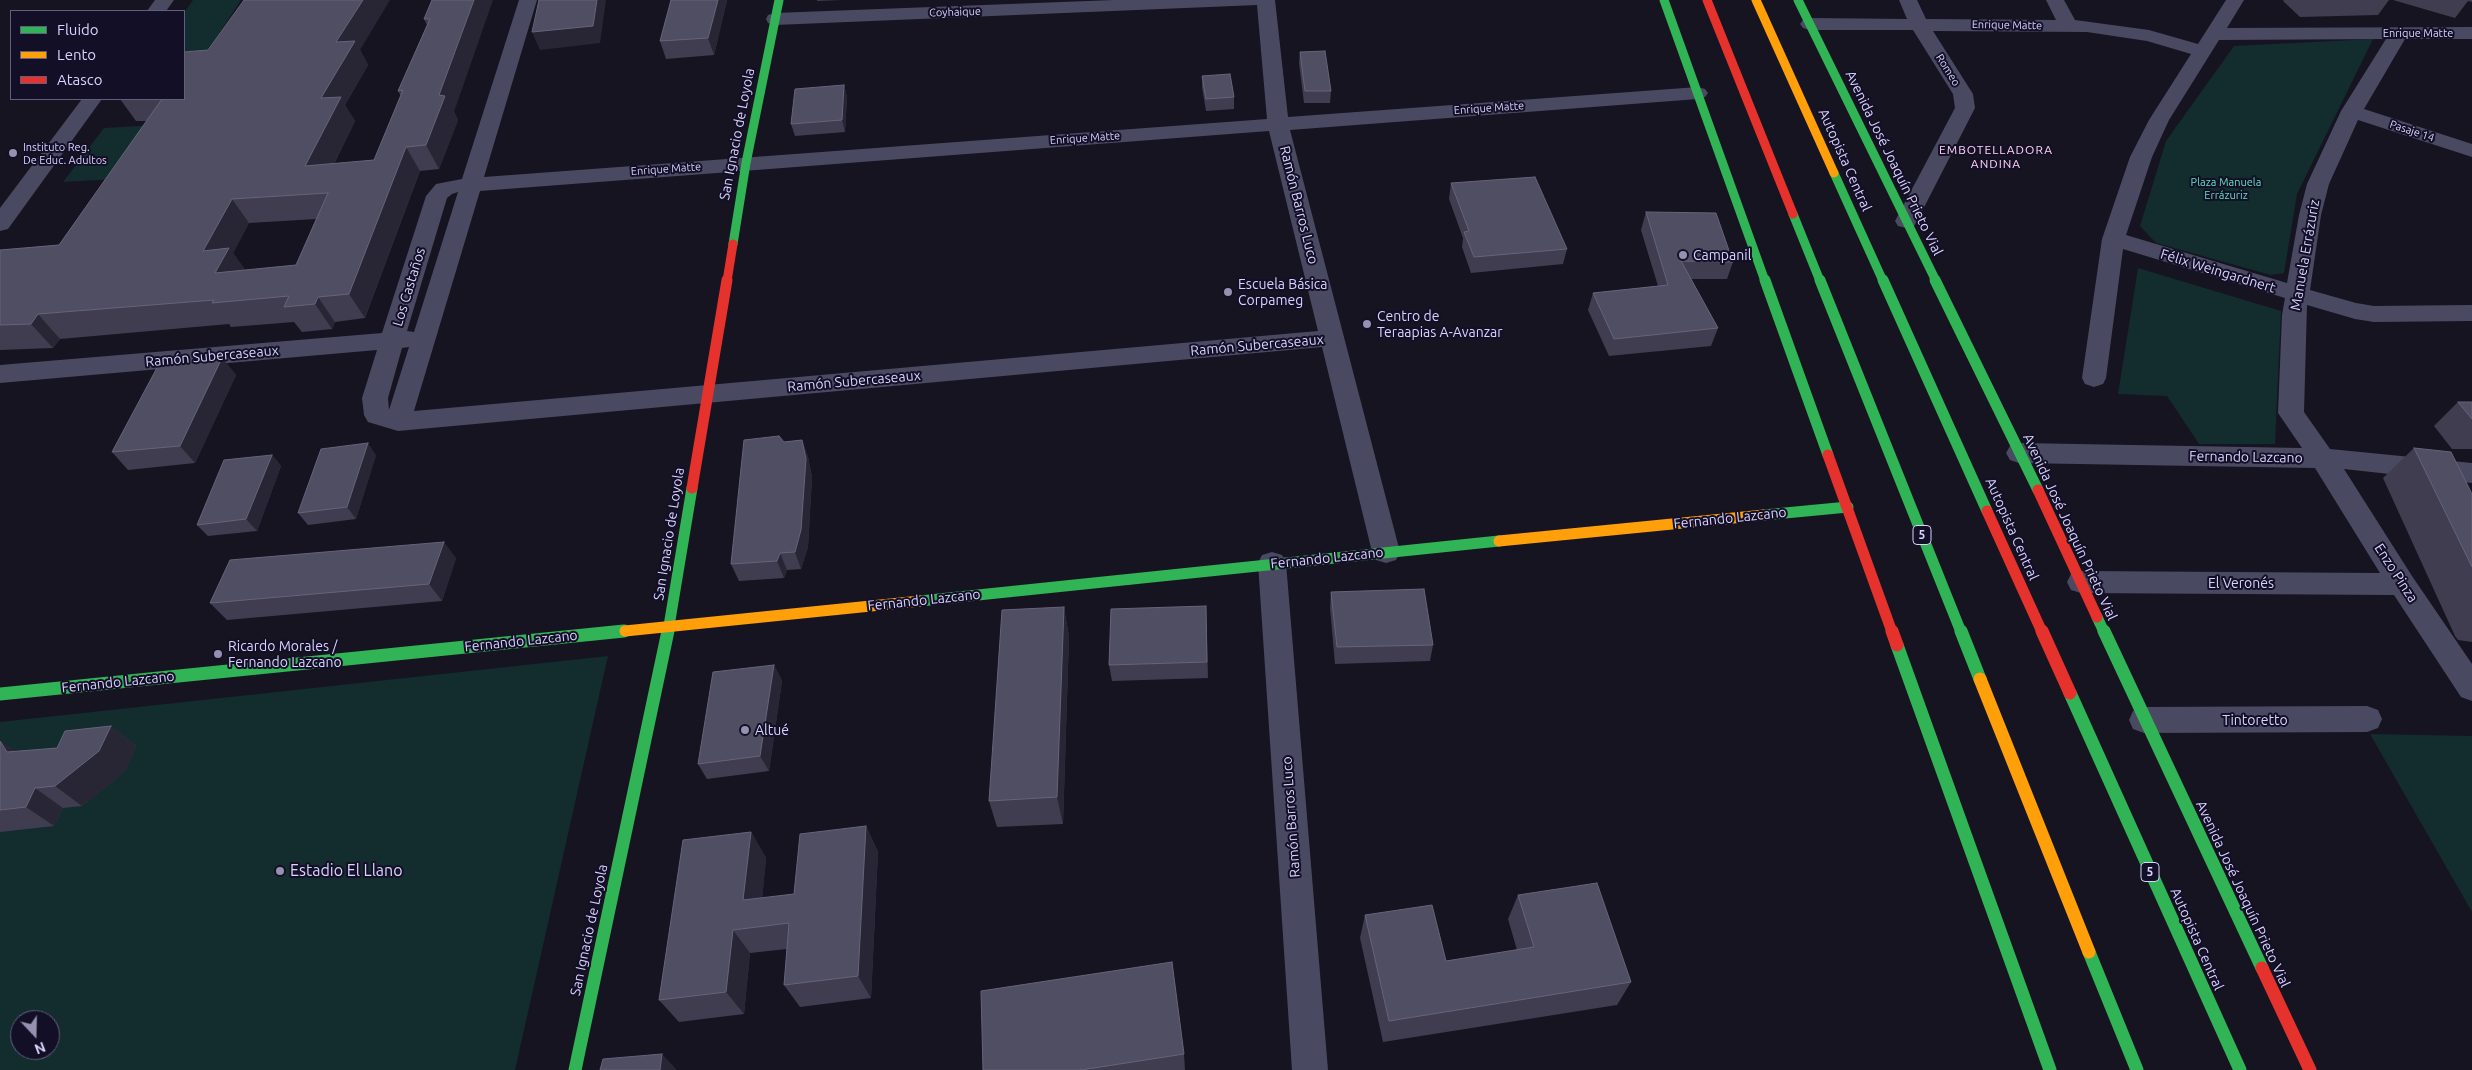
<!DOCTYPE html>
<html>
<head>
<meta charset="utf-8">
<style>
	body { margin:0 }
	#map { position:relative; width:2472px; height:1070px; overflow:hidden; background:#161421; font-family:Ubuntu,sans-serif }
	canvas { display:block }
	.legend { position:absolute; left:10px; top:10px; width:175px; height:90px; box-sizing:border-box; background:#130f26; border:1px solid #625e7d; margin:0; padding:6px 9px; list-style:none; font-size:15px; color:#d9d4ff }
	.legend li { display:flex; align-items:center; gap:10px; height:25px }
	.legend b { width:25px; border:1px solid #625e7d }
	.north { position:absolute; left:10px; top:1010px; width:50px; height:50px; box-sizing:border-box; background:#130f26; border:1px solid #625e7d; border-radius:50%; rotate:159deg; font-size:14px; font-weight:700; line-height:20px; text-align:center; color:#d9d4ff }
	.north::after { content:''; display:block; margin:auto; width:18px; height:22px; background:#9591b1; clip-path:polygon(50% 0,100% 100%,50% 72%,0 100%) }
</style>
</head>
<body>
<div id="map">
<canvas width="2472" height="1070"></canvas>
<ul class="legend">
<li><b style="height:6px;background:#30b455"></b>Fluido</li>
<li><b style="height:6px;background:#ff9f0a"></b>Lento</li>
<li><b style="height:6px;background:#e5322d"></b>Atasco</li>
</ul>
<div class="north">N</div>
</div>
<script>
const g = document.querySelector('canvas').getContext('2d');
g.lineJoin = 'round';
function paint(path, color) {
  g.fillStyle = color;
  g.fill(path, 'evenodd');
}
function toPath(rows) {
  const path = new Path2D();
  for (const r of rows) {
    path.moveTo(r[0], r[1]);
    for (let i = 2; i < r.length; i += 2) path.lineTo(r[i], r[i + 1]);
  }
  return path;
}
function strokePath(path, color, width, dash) {
  g.strokeStyle = color;
  g.lineWidth = width;
  g.lineCap = dash ? 'butt' : 'round';
  g.setLineDash(dash || []);
  g.stroke(path);
}
function label(font, color, halo, rows, align = 'center') {
  g.font = font + ' Ubuntu,sans-serif';
  g.lineWidth = 4;
  g.setLineDash([]);
  g.textBaseline = 'middle';
  g.strokeStyle = halo;
  g.fillStyle = color;
  for (const [text, x, y, turn = 0] of rows) {
    g.save();
    g.translate(x, y);
    g.rotate((+turn || 0) * Math.PI / 180);
    g.textAlign = isNaN(turn) ? turn : align;
    if (halo) g.strokeText(text, 0, 0);
    g.fillText(text, 0, 0);
    g.restore();
  }
}
const green = toPath([
	[193,0,241,0,202,60,184,61,184,13],
	[2373,39,2297,194,2284,273,2271,275,2156,243,2140,226,2166,141,2234,46],
	[171,124,134,178,63,182,104,128],
	[2138,268,2281,311,2275,444,2199,444,2167,396,2118,394],
	[608,656,515,1070,0,1070,0,722],
	[20,1020,50,1020,50,1050,20,1050],
	[2370,734,2472,736,2472,912]
]);
const street = toPath([
	[155,0,174,0,166,11,147,11,155,0],
	[519,0,537,0,484,177,1267,119,1257,5,775,25,768,23,766,19,768,15,775,13,1114,0,1275,0,1288,117,1698,87,1705,89,1708,93,1705,97,1698,99,1290,130,1400,552,1396,560,1386,563,1376,560,1372,552,1322,347,398,431,368,422,364,415,362,398,377,350,0,383,0,365,382,333,426,196,436,184,462,179,519,0],
	[1269,131,1318,331,414,411,480,191,1269,131],
	[458,192,414,332,407,331,447,198,452,194,458,192],
	[409,347,389,410,388,398,402,348,409,347],
	[1899,0,1917,0,1926,19,2056,20,2046,0,2064,0,2075,20,2149,30,2198,44,2226,0,2244,0,2227,28,2472,27,2472,39,2405,39,2364,109,2472,144,2472,157,2358,120,2329,184,2321,215,2310,290,2356,303,2374,306,2472,305,2472,321,2374,322,2355,319,2307,305,2304,412,2330,449,2472,463,2472,483,2344,469,2412,576,2472,664,2472,701,2461,697,2394,595,2081,593,2071,590,2067,582,2071,574,2081,571,2380,573,2315,468,2019,463,2010,460,2006,453,2010,446,2019,443,2302,448,2278,413,2282,315,2285,298,2123,249,2106,378,2103,384,2094,387,2085,384,2082,378,2102,239,2130,157,2149,120,2191,54,2147,41,2087,32,1933,31,1973,94,1975,108,1917,221,1914,226,1906,228,1898,226,1895,221,1955,108,1953,94,1913,30,1810,30,1803,28,1800,24,1803,20,1810,18,1907,19,1899,0],
	[2386,39,2341,111,2307,184,2299,215,2287,283,2126,235,2152,157,2169,120,2219,40,2386,39],
	[82,99,102,99,8,229,0,231,0,208,82,99],
	[1272,552,1282,555,1286,563,1328,1070,1292,1070,1258,563,1262,555,1272,552],
	[2367,706,2378,710,2382,719,2378,728,2367,732,2144,733,2133,729,2129,720,2133,711,2144,707,2367,706]
]);
const fastFar2 = toPath([
	[1664,0,1765,281],
	[1798,0,1936,281],
	[1834,173,1883,281],
	[1793,214,1820,281],
	[733,244,746,163,779,0]
]);
const fastFar1 = toPath([
	[1765,280,1828,455],
	[1820,280,1961,632],
	[1883,280,1987,511],
	[1935,280,2038,490],
	[1764,515,1848,507],
	[920,601,1499,541],
	[2097,617,2104,632],
	[612,632,625,631],
	[668,632,692,488]
]);
const fast = toPath([
	[1961,631,1980,679],
	[2104,631,2262,968],
	[1897,645,2050,1070],
	[2070,693,2240,1070],
	[0,694,624,631],
	[2089,952,2137,1070],
	[575,1070,668,631]
]);
const slowFar2 = toPath([
	[1756,0,1834,173]
]);
const slowFar1 = toPath([
	[1499,541,1764,515],
	[625,631,920,601]
]);
const slow = toPath([
	[1980,679,2089,952]
]);
const jamFar2 = toPath([
	[1707,0,1793,214],
	[727,281,733,244]
]);
const jamFar1 = toPath([
	[1828,455,1892,632],
	[692,488,727,280],
	[2038,490,2097,617],
	[1987,511,2042,632]
]);
const jam = toPath([
	[1892,631,1897,645],
	[2042,631,2070,693],
	[2262,968,2310,1070]
]);
const wall = toPath([
	[432,0,454,112,458,120,439,169,420,171,365,318,335,322,332,329,302,332,294,322,231,327,229,324,60,339,53,348,0,350,0,250,59,245,147,121,136,121,120,99,184,99,360,50,368,65,345,105,355,121,334,164,374,160,401,96,398,91,427,25,424,19],
	[316,219,296,265,245,270,233,253,249,223],
	[671,0,727,0,714,55,666,59,660,41],
	[817,0,842,0,817,1],
	[2284,0,2389,0,2378,15,2300,17,2283,1],
	[2393,0,2472,0,2472,2,2468,1,2455,18],
	[1300,52,1331,91,1330,103,1304,103,1299,63],
	[1202,76,1234,97,1234,109,1206,111,1202,87],
	[844,85,847,97,845,132,795,136,791,124],
	[1451,183,1567,249,1563,264,1471,273,1462,247,1463,238,1449,199],
	[1646,212,1733,262,1727,279,1691,279,1718,328,1711,346,1609,356,1588,310,1593,293,1658,286,1641,230],
	[222,358,236,375,195,463,128,470,112,452],
	[2458,402,2472,402,2472,449,2452,449,2434,426],
	[802,440,808,457,812,477,808,547,801,569,787,570,784,578,739,581,731,564,784,442],
	[2414,448,2472,494,2472,642,2458,640,2455,636,2383,478],
	[272,455,281,466,257,531,208,536,197,525],
	[376,455,356,519,308,525,298,513],
	[456,558,442,601,227,620,210,603],
	[1331,592,1433,645,1430,661,1335,664,1330,608],
	[1206,606,1208,678,1112,681,1109,665],
	[1064,607,1069,637,1063,824,997,827,989,801],
	[774,665,782,681,769,771,707,779,698,764],
	[111,726,136,746,125,771,82,806,63,808,54,826,0,832,0,741,16,752,57,748],
	[866,826,878,852,871,998,800,1007,784,985,787,949,750,953,744,1014,679,1022,659,1000,751,832,766,858,762,898,794,894],
	[1518,895,1631,982,1617,1005,1383,1042,1360,938,1365,915,1446,961,1517,950,1508,919],
	[1184,1054,1185,1070,983,1070]
]);
const shadedWall = toPath([
	[363,0,390,0,360,50,368,65,345,105,355,121,320,191,305,166,321,98,336,42],
	[474,0,493,0,454,112,458,120,439,169,426,145,439,95],
	[597,0,606,0,600,43,540,50,532,32],
	[718,0,727,0,714,55,708,38],
	[844,85,847,97,845,132,842,120],
	[406,147,420,171,365,318,349,294],
	[232,199,249,223,233,253,247,273,215,273,203,251],
	[318,297,335,322,332,329,315,304],
	[38,314,60,339,53,348,31,324],
	[222,358,236,375,195,463,180,446],
	[802,440,808,457,812,477,808,547,801,569,795,552],
	[368,443,376,455,356,519,347,507],
	[272,455,281,466,257,531,246,519],
	[444,542,456,558,442,601,429,584],
	[780,553,787,570,784,578,777,561],
	[1064,607,1069,637,1063,824,1057,797],
	[774,665,782,681,769,771,760,756],
	[111,726,136,746,125,771,82,806,55,786],
	[0,740,28,760,7,752],
	[35,788,63,808,54,826,26,807],
	[866,826,878,852,871,998,858,976],
	[751,832,766,858,760,924,743,900],
	[733,930,750,953,744,1014,726,992],
	[662,1054,677,1070,660,1070]
]);
const building = toPath([
	[244,0,363,0,336,42,355,41,321,98,341,97,305,166,374,160,403,90,398,91,430,19,424,19,432,0,474,0,439,95,445,96,426,145,406,147,349,294,318,297,315,304,284,307,289,296,212,303,214,300,38,314,31,324,0,325,0,250,59,245,162,99,184,99,184,52,208,50,244,0],
	[328,193,296,265,215,273,229,248,203,251,232,199,328,193],
	[539,0,597,0,593,26,532,32,539,0],
	[671,0,718,0,708,38,660,41,671,0],
	[1325,51,1331,91,1305,91,1300,52,1325,51],
	[1230,74,1234,97,1206,99,1202,76,1230,74],
	[844,85,842,120,791,124,795,89,844,85],
	[1535,177,1567,249,1474,257,1464,232,1469,231,1451,183,1535,177],
	[1646,212,1716,213,1733,262,1681,261,1718,328,1614,339,1593,293,1668,285,1646,212],
	[222,358,180,446,112,452,159,364,222,358],
	[2458,402,2472,402,2472,419,2458,402],
	[779,436,784,442,802,440,806,459,801,530,795,552,780,553,777,561,731,564,744,440,779,436],
	[368,443,347,507,298,513,321,449,368,443],
	[2414,448,2451,452,2472,494,2472,567,2414,448],
	[272,455,246,519,197,525,224,460,272,455],
	[444,542,429,584,210,603,230,560,444,542],
	[1424,589,1433,645,1337,647,1331,592,1424,589],
	[1206,606,1207,662,1109,665,1111,609,1206,606],
	[1064,607,1057,797,989,801,1002,610,1064,607],
	[774,665,760,756,698,764,713,672,774,665],
	[111,726,99,751,55,786,35,788,26,807,0,810,0,741,7,752,57,748,65,731,111,726],
	[866,826,858,976,784,985,789,923,733,930,726,992,659,1000,683,840,751,832,743,900,794,894,800,834,866,826],
	[1597,883,1631,982,1389,1021,1365,915,1432,905,1446,961,1534,947,1518,895,1597,883],
	[1172,962,1184,1054,1081,1070,983,1070,981,991,1172,962],
	[662,1054,660,1070,600,1070,603,1059,662,1054]
]);
const markers = [
	[13,153,5,"#9591b1"],
	[1683,255,5,"#9591b1"],
	[1228,292,5,"#9591b1"],
	[1367,324,5,"#9591b1"],
	[218,654,5,"#9591b1"],
	[745,730,5,"#9591b1"],
	[280,871,5,"#9591b1"]
];
const farStreetnames = [
	["Coyhaique",955,12,-2],
	["Enrique Matte",2007,25,1],
	["Enrique Matte",2418,33],
	["Romeo",1948,70,58],
	["Enrique Matte",1489,108,-4],
	["Pasaje 14",2412,131,18],
	["Enrique Matte",1085,138,-4],
	["Enrique Matte",666,169,-4]
];
const farPoinames = [
	["Instituto Reg.",23,147],
	["De Educ. Adultos",23,160]
];
const farParknames = [
	["Plaza Manuela",2226,182],
	["Errázuriz",2226,195]
];
const farNeighbourhoodnames = [
	["EMBOTELLADORA",1996,150],
	["ANDINA",1996,164]
];
const shields = [
	[1922,535,18],
	[2150,872,18]
];
const shieldNames = [
	["5",1922,535],
	["5",2150,872]
];
const streetNames = [
	["San Ignacio de Loyola",737,134,-79],
	["Autopista Central",1845,160,66],
	["Avenida José Joaquín Prieto Vial",1894,163,64],
	["Ramón Barros Luco",1299,205,76],
	["Manuela Errázuriz",2305,255,-80],
	["Félix Weingardnert",2218,271,17],
	["Los Castaños",409,287,-73],
	["Ramón Subercaseaux",1257,345,-5],
	["Ramón Subercaseaux",212,356,-5],
	["Ramón Subercaseaux",854,381,-5],
	["Fernando Lazcano",2246,457,1],
	["Fernando Lazcano",1730,518,-6],
	["Avenida José Joaquín Prieto Vial",2070,527,65],
	["Autopista Central",2012,529,66],
	["San Ignacio de Loyola",669,534,-81],
	["Fernando Lazcano",1327,558,-6],
	["Enzo Pinza",2396,573,57],
	["El Veronés",2241,583],
	["Fernando Lazcano",924,600,-6],
	["Fernando Lazcano",521,641,-6],
	["Fernando Lazcano",118,682,-6],
	["Tintoretto",2255,720],
	["Ramón Barros Luco",1291,817,-94],
	["Avenida José Joaquín Prieto Vial",2243,894,65],
	["San Ignacio de Loyola",589,930,-78],
	["Autopista Central",2197,939,66]
];
const poiNames = [
	["Campanil",1693,255],
	["Escuela Básica",1238,284],
	["Corpameg",1238,300],
	["Centro de",1377,316],
	["Teraapias A-Avanzar",1377,332],
	["Ricardo Morales /",228,646],
	["Fernando Lazcano",228,662],
	["Altué",755,730]
];
const nearPoinames = [
	["Estadio El Llano",290,871]
];
paint(green, '#132c2d');
paint(street, '#4a4962');
strokePath(fastFar2, '#30b455', 9);
strokePath(fastFar1, '#30b455', 11);
strokePath(fast, '#30b455', 13);
strokePath(slowFar2, '#ff9f0a', 9);
strokePath(slowFar1, '#ff9f0a', 11);
strokePath(slow, '#ff9f0a', 13);
strokePath(jamFar2, '#e5322d', 9);
strokePath(jamFar1, '#e5322d', 11);
strokePath(jam, '#e5322d', 13);
paint(wall, '#403d50');
paint(shadedWall, '#282635');
paint(building, '#504e63');
strokePath(building, '#66637b', 1);
for (const [x, y, r, color] of markers) {
  const dot = new Path2D();
  dot.arc(x, y, r, 0, 2 * Math.PI);
  g.fillStyle = color;
  g.fill(dot);
  strokePath(dot, '#130f26', 2);
}
label('11px', '#d9d4ff', '#130f26', farStreetnames);
label('11px', '#d9d4ff', '#130f26', farPoinames, 'left');
label('11px', '#5fe0c0', '#130f26', farParknames);
g.letterSpacing = '1px';
label('12px', '#ffd6f0', '#130f26', farNeighbourhoodnames);
g.letterSpacing = '0px';
for (const [x, y, w] of shields) {
  const box = new Path2D();
  box.roundRect(x - w / 2, y - 9.5, w, 19, 4);
  g.fillStyle = '#130f26';
  g.fill(box);
  strokePath(box, '#d9d4ff', 1);
}
label('bold 12px', '#d9d4ff', null, shieldNames);
label('14px', '#d9d4ff', '#130f26', streetNames);
label('14px', '#d9d4ff', '#130f26', poiNames, 'left');
label('16px', '#d9d4ff', '#130f26', nearPoinames, 'left');
</script>
</body>
</html>
